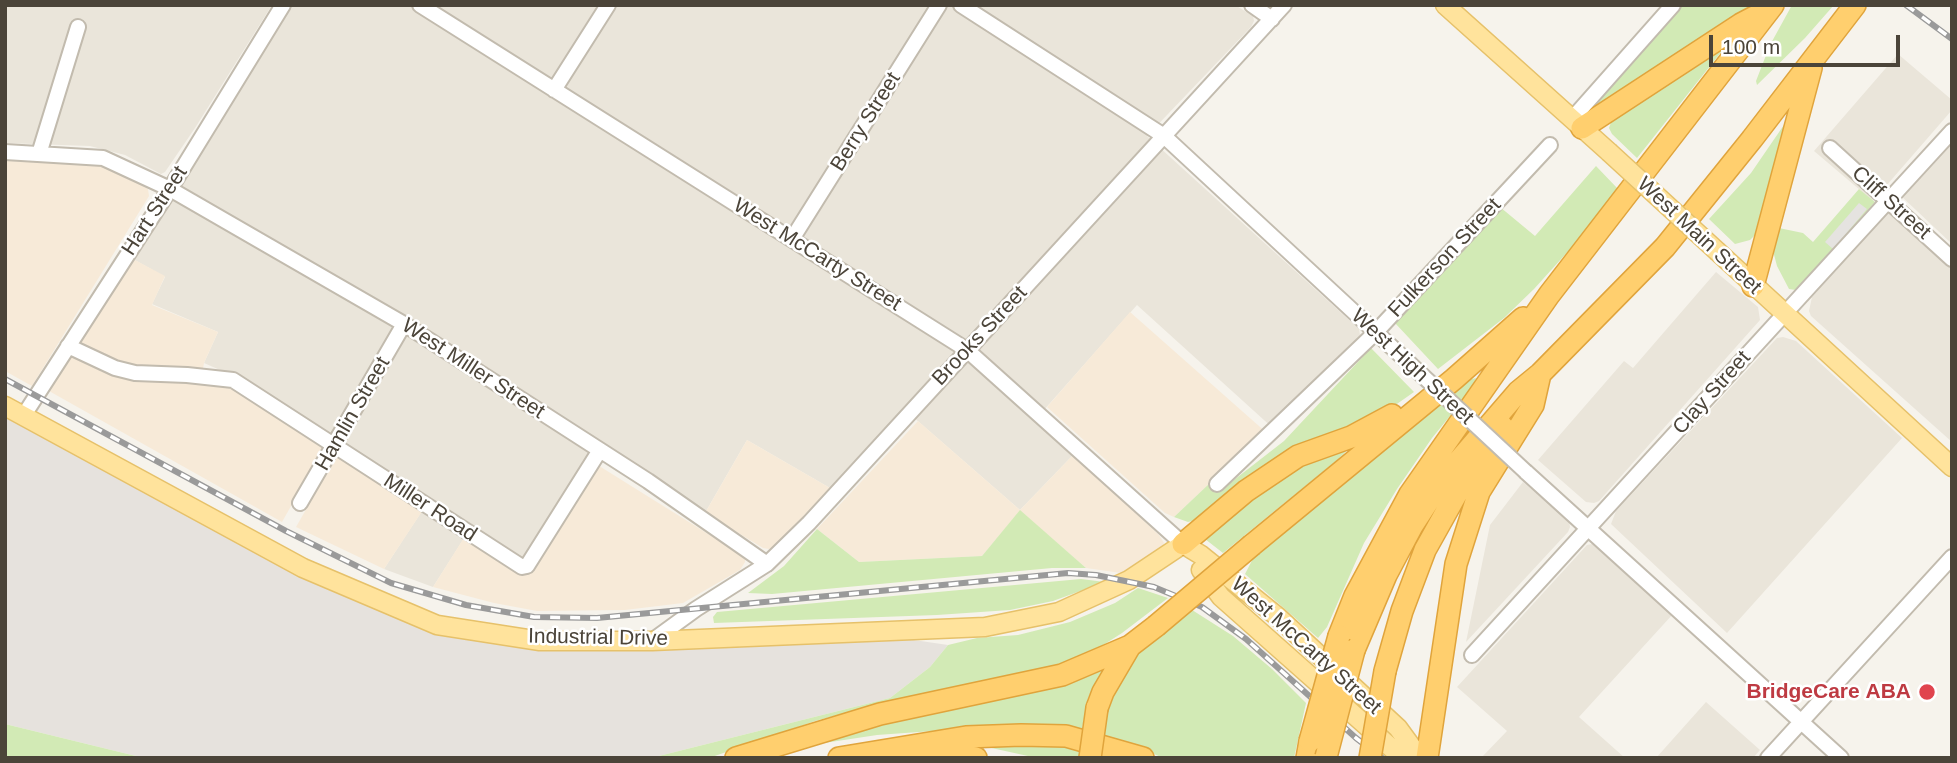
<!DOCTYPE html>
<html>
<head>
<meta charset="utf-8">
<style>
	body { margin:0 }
	#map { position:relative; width:1957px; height:763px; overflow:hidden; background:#f6f3ec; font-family:Arial,sans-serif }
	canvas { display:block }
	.frame { position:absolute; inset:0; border:7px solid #4b4439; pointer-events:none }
	.scale { position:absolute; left:1709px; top:35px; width:191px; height:32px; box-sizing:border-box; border:4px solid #4b4439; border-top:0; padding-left:9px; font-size:21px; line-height:24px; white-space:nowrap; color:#4b4439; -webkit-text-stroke:5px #fff; paint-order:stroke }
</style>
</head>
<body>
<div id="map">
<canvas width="1957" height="763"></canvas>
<div class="frame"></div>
<div class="scale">100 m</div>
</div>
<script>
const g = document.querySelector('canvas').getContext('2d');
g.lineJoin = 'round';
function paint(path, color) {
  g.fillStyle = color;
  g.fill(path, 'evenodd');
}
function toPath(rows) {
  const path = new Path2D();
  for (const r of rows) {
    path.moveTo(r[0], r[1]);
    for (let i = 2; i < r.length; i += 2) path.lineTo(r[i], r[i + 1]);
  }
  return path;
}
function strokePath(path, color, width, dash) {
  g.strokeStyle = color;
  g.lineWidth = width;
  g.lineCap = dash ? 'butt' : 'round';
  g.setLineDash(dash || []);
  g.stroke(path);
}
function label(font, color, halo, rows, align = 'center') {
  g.font = font + ' Arial,sans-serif';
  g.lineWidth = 5;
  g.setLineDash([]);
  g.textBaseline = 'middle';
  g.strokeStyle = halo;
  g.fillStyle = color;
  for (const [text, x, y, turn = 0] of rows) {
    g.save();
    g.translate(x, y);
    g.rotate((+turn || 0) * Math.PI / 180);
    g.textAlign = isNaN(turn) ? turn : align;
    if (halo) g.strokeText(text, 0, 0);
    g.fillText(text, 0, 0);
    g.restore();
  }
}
const residential = toPath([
	[5,5,272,5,195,128,165,172,161,174,125,155,90,146,5,143],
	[289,5,1235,5,1253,16,1254,21,1251,27,1147,136,1359,329,1360,335,1275,430,1137,305,1036,419,1073,455,1020,510,904,409,830,488,747,440,705,513,593,445,528,556,522,558,512,556,470,529,433,587,384,569,427,503,229,374,204,363,218,332,152,304,165,277,133,259],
	[1898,54,1952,100,1952,110,1873,201,1814,151],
	[1952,128,1952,244,1900,195],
	[1889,212,1896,215,1952,266,1952,442,1811,316,1809,311,1812,297,1884,214],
	[1716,272,1758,307,1760,320,1599,501,1594,503,1586,502,1538,460,1624,361,1633,368],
	[1783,337,1796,341,1902,438,1727,633,1611,524,1616,511,1777,338],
	[1523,482,1569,521,1570,527,1568,532,1466,642,1490,525],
	[1592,544,1599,547,1673,614,1579,717,1625,758,1481,758,1507,731,1457,687,1587,545],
	[1706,702,1760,750,1753,758,1656,758]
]);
const commercial = toPath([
	[5,160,95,165,120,172,143,184,148,189,149,196,32,386,5,371],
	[133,259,165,276,152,305,218,332,204,363,201,380,218,383,263,404,325,446,282,522,49,391],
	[1130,312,1268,434,1211,482,1174,517,1165,513,1047,407],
	[918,421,1020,510,1073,455,1159,535,1164,543,1160,552,1121,573,1086,568,1020,511,982,556,859,562,817,529],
	[747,440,830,488,774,547,769,549,763,548,705,513],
	[336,457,341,457,423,510,384,569,296,527],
	[596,464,745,557,745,562,740,570,683,603,625,610,537,611,494,603,433,587,465,536,518,571]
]);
const industrial = toPath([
	[5,416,241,543,353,599,440,631,907,639,948,645,930,667,890,698,651,758,144,758,5,724]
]);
const green = toPath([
	[1675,5,1753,5,1686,52,1666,60,1595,106,1590,105],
	[1792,5,1834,5,1805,38,1757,85,1756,81,1770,45],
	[1737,32,1637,158,1612,134,1609,128,1614,114],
	[1788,119,1757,233,1750,240,1735,244,1709,219,1751,173],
	[1596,166,1618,189,1571,248,1534,289,1504,318,1438,369,1395,323,1500,207,1535,236],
	[1859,189,1875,202,1796,290,1789,289,1777,266,1772,247,1774,227,1803,233,1813,242],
	[1371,348,1414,392,1384,413,1200,519,1188,522,1174,517,1211,482,1221,490,1284,441],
	[1476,378,1472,389,1432,438,1397,489,1364,543,1327,627,1318,638,1245,574,1259,547,1468,380],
	[1356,442,1336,461,1223,553,1205,539,1205,534,1291,471],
	[1020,510,1086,568,1052,568,772,594,748,593,784,566,817,529,859,562,982,556],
	[1081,579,1105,582,1053,601,1010,610,937,615,714,623,713,617,717,612],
	[1138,588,1168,598,1122,633,1086,656,1052,668,868,707,815,721,709,758,651,758,890,698,930,667,948,645,977,638,1018,635,1070,622,1115,603],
	[1189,608,1233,636,1272,669,1306,703,1294,758,1163,758,1127,742,1100,734,1104,711,1140,650],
	[1104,667,1088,698,1082,729,1046,725,989,727,877,735,791,748,858,728],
	[5,724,144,758,5,758],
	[1053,741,1122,758,1037,758,987,747,988,743]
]);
const parking = toPath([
	[1859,203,1867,209,1833,249,1825,242]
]);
const minor = toPath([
	[420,5,967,350,1183,544],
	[961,5,1164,136,1410,364],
	[1252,5,1272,19],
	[554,90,608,5],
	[1572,119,1673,5],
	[1830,148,1952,259],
	[5,152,103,158,170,189,404,324,648,481,767,564],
	[39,154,78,27],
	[792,239,939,5],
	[68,346,115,368,135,373,187,375,233,380,522,567,527,566,600,450],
	[24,415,170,189,283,5],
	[1526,472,1841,758],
	[1217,484,1375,333,1550,145],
	[300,503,404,324],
	[652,641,696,609,767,564,809,523,1284,5],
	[1472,655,1952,131],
	[1768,758,1952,557]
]);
const major = toPath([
	[1445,5,1609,152],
	[1718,252,1952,467],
	[5,406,303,568,437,625,540,641,652,641,985,627,1059,612,1129,580,1183,544],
	[1183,544,1201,555,1278,617,1398,728,1420,758],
	[1201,570,1221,597,1397,753,1409,758]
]);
const highway = toPath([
	[1582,128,1741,24,1764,12],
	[1753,286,1811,68],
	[1183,544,1246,491,1298,456,1351,437,1392,415],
	[1252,545,1454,379,1523,318],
	[1339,636,1355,596,1410,494,1549,295,1773,5],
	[1354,650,1386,575,1412,526,1442,480,1518,392,1540,374,1665,247,1752,139,1855,5],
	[1385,671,1402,611,1425,550,1458,491,1503,427],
	[1097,708,1103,692,1130,646],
	[922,753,976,758],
	[736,758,880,714,1062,675,1130,646,1156,626],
	[839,758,966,737,1021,735,1066,736,1143,758],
	[1307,758,1310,741],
	[1427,758,1456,564,1479,492,1533,405,1540,374]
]);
const rail = toPath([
	[1906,5,1952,39],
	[5,379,286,531,391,583,466,605,534,617,597,618,1068,573,1096,575,1154,587,1202,607,1246,639,1356,738,1382,758]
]);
const minorBridge = toPath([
	[1410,364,1526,472]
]);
const majorBridge = toPath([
	[1609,152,1718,252]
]);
const highwayBridge = toPath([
	[1156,626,1252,545],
	[1310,741,1339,636],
	[1326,757,1354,650],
	[1090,758,1097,708],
	[1370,758,1385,671]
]);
const markers = [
	[1927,692,9,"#e0444e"]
];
const streetNames = [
	["Berry Street",866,122,-58],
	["Cliff Street",1891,203,42],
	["Hart Street",155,211,-57],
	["West Main Street",1699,236,43],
	["West McCarty Street",817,255,32],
	["Fulkerson Street",1445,258,-47],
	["Brooks Street",980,336,-47],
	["West High Street",1412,367,43],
	["West Miller Street",473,369,33],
	["Clay Street",1712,393,-48],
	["Hamlin Street",353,414,-60],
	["Miller Road",430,508,33],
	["Industrial Drive",598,638,1],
	["West McCarty Street",1306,646,42]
];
const healthNames = [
	["BridgeCare ABA",1911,692]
];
paint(residential, '#eae5da');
paint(commercial, '#f7ead8');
paint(industrial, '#e6e2dd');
paint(green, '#d2eab5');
paint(parking, '#e5e3e0');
strokePath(minor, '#c2bbae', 18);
strokePath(major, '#e6c16a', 21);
strokePath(highway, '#e0a43c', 24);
strokePath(minor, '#fff', 14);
strokePath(major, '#ffe39c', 18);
strokePath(highway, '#ffcf6e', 21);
strokePath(rail, '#9a9a9a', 6);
strokePath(rail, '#fff', 3.5, [10]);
strokePath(minorBridge, '#c2bbae', 18, []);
strokePath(majorBridge, '#e6c16a', 21, []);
strokePath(highwayBridge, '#e0a43c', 24, []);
strokePath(minorBridge, '#fff', 14);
strokePath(majorBridge, '#ffe39c', 18);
strokePath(highwayBridge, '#ffcf6e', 21);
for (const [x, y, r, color] of markers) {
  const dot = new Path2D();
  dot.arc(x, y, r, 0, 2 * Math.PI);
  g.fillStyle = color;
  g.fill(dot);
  strokePath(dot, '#fff', 2.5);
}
label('21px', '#4b4439', '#fff', streetNames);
label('bold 21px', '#be3a42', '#fff', healthNames, 'right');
</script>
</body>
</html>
